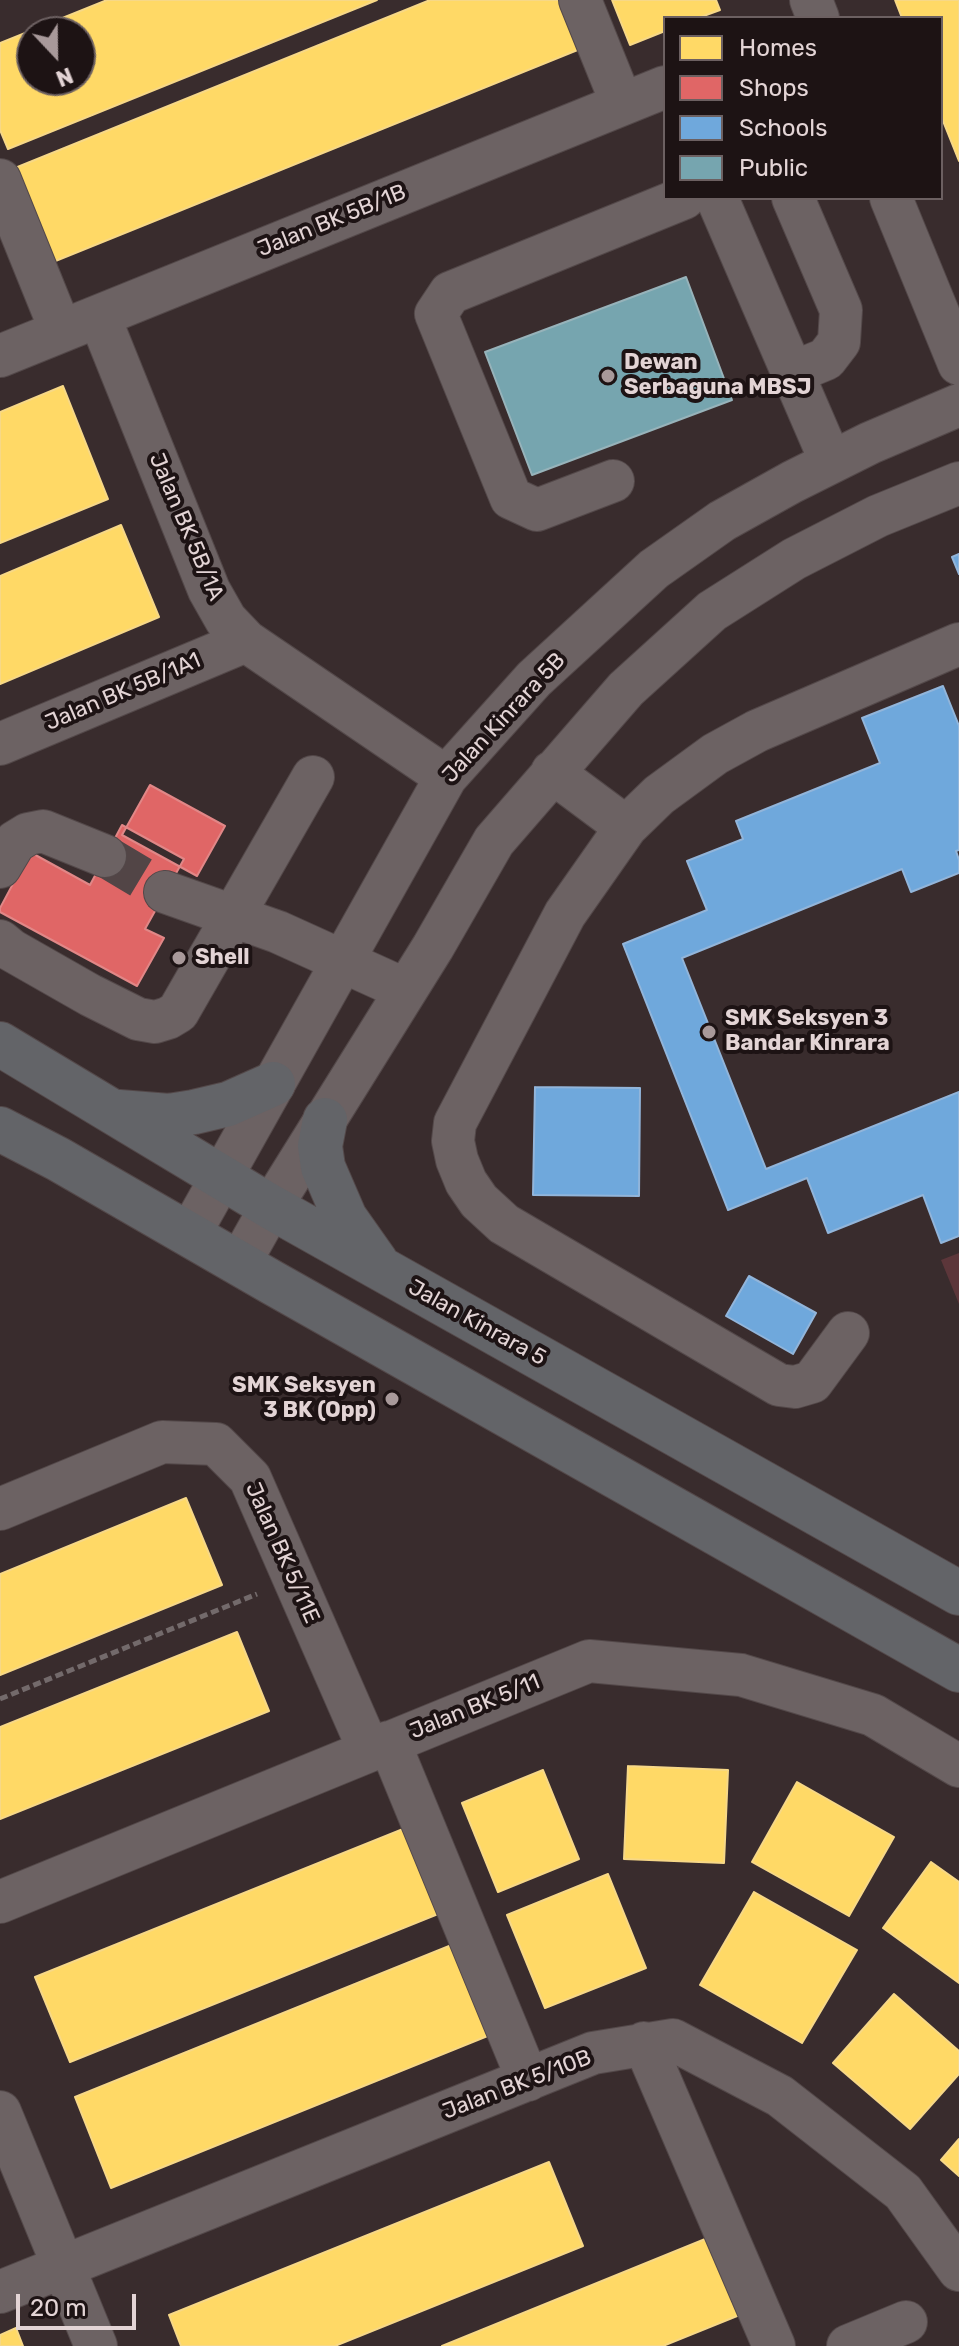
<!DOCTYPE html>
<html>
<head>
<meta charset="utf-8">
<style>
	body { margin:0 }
	#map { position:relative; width:959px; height:2346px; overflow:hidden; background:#392c2d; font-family:Rubik,sans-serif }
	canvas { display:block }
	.legend { position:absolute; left:663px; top:16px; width:280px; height:184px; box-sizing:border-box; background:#1d1314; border:2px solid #6c6061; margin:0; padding:10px 14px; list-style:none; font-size:24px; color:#e3d4d5 }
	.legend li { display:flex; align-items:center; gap:16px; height:40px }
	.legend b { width:40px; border:2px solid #6c6061 }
	.north { position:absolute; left:16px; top:16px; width:80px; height:80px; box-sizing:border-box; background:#1d1314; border:2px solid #6c6061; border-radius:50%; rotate:158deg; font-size:22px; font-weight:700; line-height:32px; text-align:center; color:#e3d4d5 }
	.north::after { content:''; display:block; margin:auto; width:28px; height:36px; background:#a8999a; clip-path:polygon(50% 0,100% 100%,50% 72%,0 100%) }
	.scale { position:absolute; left:16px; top:2294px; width:120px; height:36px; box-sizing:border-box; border:4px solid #e3d4d5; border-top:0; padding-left:10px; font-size:24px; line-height:28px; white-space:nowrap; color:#e3d4d5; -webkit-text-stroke:6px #1d1314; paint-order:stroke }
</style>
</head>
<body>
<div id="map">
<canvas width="959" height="2346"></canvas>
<ul class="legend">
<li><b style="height:22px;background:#ffd966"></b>Homes</li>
<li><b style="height:22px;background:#e06666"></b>Shops</li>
<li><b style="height:22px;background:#6fa8dc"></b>Schools</li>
<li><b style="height:22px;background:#76a5af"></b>Public</li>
</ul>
<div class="north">N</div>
<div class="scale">20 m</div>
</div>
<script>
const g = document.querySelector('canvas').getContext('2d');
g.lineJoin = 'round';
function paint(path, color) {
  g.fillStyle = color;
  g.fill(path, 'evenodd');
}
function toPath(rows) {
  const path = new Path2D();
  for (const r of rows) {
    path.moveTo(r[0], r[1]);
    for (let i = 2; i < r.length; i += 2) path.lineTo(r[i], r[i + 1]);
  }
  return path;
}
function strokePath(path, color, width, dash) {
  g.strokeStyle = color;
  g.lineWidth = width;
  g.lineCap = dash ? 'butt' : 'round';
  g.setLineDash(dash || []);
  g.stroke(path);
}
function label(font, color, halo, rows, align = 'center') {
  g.font = font + ' Rubik,sans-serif';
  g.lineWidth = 8;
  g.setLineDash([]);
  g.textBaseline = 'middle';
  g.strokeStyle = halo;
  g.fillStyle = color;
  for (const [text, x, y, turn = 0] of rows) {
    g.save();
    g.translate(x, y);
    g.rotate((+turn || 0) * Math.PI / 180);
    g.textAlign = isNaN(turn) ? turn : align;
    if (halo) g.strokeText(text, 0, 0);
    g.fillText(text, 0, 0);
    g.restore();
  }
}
const green = toPath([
	[959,1253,959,1304,941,1260]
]);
const homes = toPath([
	[107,0,377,0,8,149,0,130,0,43,107,0],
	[32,32,80,32,80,80,32,80,32,32],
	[430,0,566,0,585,47,53,262,15,168,430,0],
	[612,0,716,0,720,10,698,18,665,18,665,31,630,45,612,0],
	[895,0,959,0,959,161,941,116,941,18,902,18,895,0],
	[63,386,108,499,0,543,0,412,63,386],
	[121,525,159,617,0,684,0,576,121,525],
	[186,1498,222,1585,0,1675,0,1574,186,1498],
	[237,1632,269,1711,0,1819,0,1727,237,1632],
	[628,1766,728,1770,724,1863,624,1859,628,1766],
	[543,1770,579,1859,498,1892,462,1803,543,1770],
	[797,1782,894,1837,849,1916,752,1862,797,1782],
	[408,1827,443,1912,70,2062,35,1977,408,1827],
	[931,1862,959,1882,959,1983,883,1928,931,1862],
	[608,1874,646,1968,545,2008,507,1915,608,1874],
	[754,1892,857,1950,802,2043,700,1985,754,1892],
	[459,1942,495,2033,111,2188,75,2097,459,1942],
	[894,1994,959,2051,959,2074,910,2129,833,2063,894,1994],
	[959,2139,959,2176,941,2160,959,2139],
	[549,2162,583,2246,335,2346,181,2346,169,2315,549,2162],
	[715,2235,747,2312,663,2346,442,2346,715,2235],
	[16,2328,23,2346,0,2346,0,2335,16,2328]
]);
const shops = toPath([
	[150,785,225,826,197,876,122,835,150,785],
	[122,825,184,859,145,929,164,938,137,986,0,912,0,908,30,852,90,885,122,825]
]);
const schools = toPath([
	[959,554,959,574,952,557,959,554],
	[943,686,959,726,959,850,956,851,959,860,959,873,911,892,902,869,682,958,766,1169,959,1092,959,1236,941,1243,923,1195,828,1233,807,1178,728,1210,623,944,707,910,687,861,743,839,736,821,880,763,862,718,943,686],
	[535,1087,640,1088,639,1196,533,1195,535,1087],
	[749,1276,816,1313,793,1354,726,1316,749,1276]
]);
const public = toPath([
	[686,277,732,400,532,475,485,352,686,277]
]);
const minorTunnel = toPath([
	[105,856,165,892]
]);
const path = toPath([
	[0,1699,257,1594]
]);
const minor = toPath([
	[580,0,622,104],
	[811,0,818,18],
	[0,180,61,331],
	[717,198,831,462],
	[891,198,959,364],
	[99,316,209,590,226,620,246,641,446,777],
	[0,356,665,87],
	[792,373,826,359,839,342,841,310,793,198],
	[613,481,537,510,511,498,436,314,450,293,684,198],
	[0,744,246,641],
	[552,772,626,827],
	[0,867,15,842,28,834,43,831,105,856],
	[165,892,278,932,406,990],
	[0,941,11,950,90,995,138,1019,155,1022,168,1018,178,1012,313,777],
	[189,1235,446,777,534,679,654,569,722,521,792,482,870,443,959,405],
	[239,1264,271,1207,433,947,494,841,626,689,712,611,794,559,878,516,959,483],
	[848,1333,812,1382,795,1387,779,1385,504,1224,479,1201,466,1182,457,1160,453,1141,455,1123,565,914,626,827,659,795,715,754,757,731,959,644],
	[0,1509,162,1442,216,1444,250,1478,369,1750],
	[389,1742,528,2080],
	[0,1902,589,1661,741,1675,873,1715,959,1766],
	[644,2043,774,2346],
	[0,2112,96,2346],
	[0,2292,593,2053,673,2040,780,2096,903,2192,959,2270],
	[848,2346,906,2322]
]);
const major = toPath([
	[0,1044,271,1207,959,1593],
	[119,1112,169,1116,194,1112,228,1104,273,1084],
	[325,1120,320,1146,323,1167,345,1218,376,1262],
	[0,1129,58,1159,273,1283,959,1670]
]);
const markers = [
	[608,376,8,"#a8999a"],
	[179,958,8,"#a8999a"],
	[709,1032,8,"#a8999a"],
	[392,1399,8,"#a8999a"]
];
const streetNames = [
	["Jalan BK 5B/1B",332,221,-22],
	["Jalan BK 5B/1A",186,527,67],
	["Jalan BK 5B/1A1",123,692,-23],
	["Jalan Kinrara 5B",504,718,-47],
	["Jalan Kinrara 5",477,1323,29],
	["Jalan BK 5/11E",282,1553,66],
	["Jalan BK 5/11",475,1707,-22],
	["Jalan BK 5/10B",517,2085,-21]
];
const poiNames = [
	["Dewan",624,363],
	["Serbaguna MBSJ",624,388],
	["Shell",195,958],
	["SMK Seksyen 3",725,1019],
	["Bandar Kinrara",725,1044],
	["SMK Seksyen",376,1386,"right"],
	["3 BK (Opp)",376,1411,"right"]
];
paint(green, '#5c363a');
paint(homes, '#ffd966');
strokePath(homes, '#f7d887', 2);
paint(shops, '#e06666');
strokePath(shops, '#e18787', 2);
paint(schools, '#6fa8dc');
strokePath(schools, '#92b5da', 2);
paint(public, '#76a5af');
strokePath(public, '#97b3ba', 2);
strokePath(minorTunnel, '#524546', 42, [42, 21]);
strokePath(minor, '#534849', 44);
strokePath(major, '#534849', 46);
strokePath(path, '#736a6b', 5, [8, 4]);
strokePath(minor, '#6c6263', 42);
strokePath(major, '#636468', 44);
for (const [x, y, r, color] of markers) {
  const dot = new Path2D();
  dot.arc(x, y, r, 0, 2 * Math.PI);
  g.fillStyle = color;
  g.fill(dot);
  strokePath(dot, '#1d1314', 3);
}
label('22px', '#e3d4d5', '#1d1314', streetNames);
label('bold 22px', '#e3d4d5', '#1d1314', poiNames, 'left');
</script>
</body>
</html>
